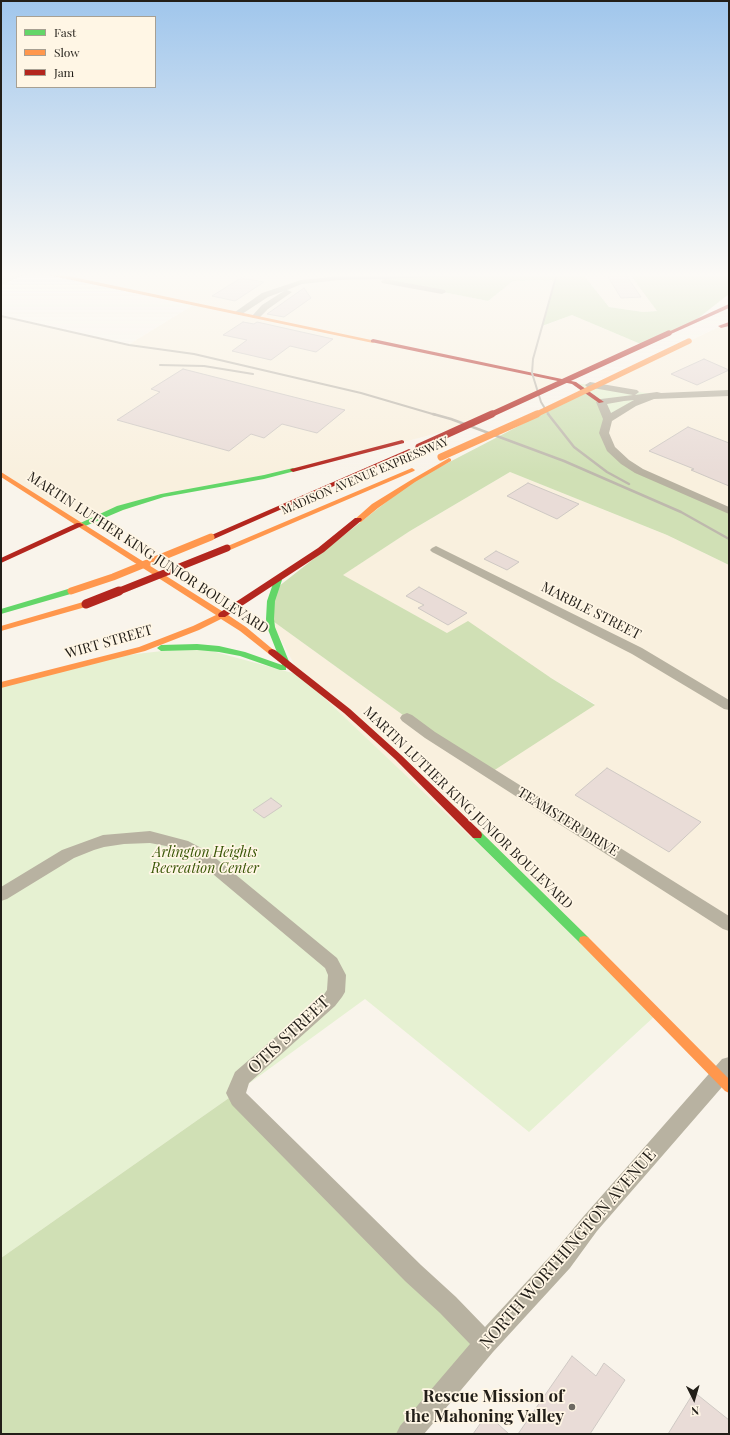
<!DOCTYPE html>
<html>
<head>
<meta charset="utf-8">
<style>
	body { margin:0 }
	#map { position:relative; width:730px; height:1435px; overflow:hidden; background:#f9f4eb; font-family:"Playfair Display",serif }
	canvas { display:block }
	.frame { position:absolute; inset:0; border:2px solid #221e18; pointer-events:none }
	.legend { position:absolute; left:16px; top:16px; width:140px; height:72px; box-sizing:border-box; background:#fff6e5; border:1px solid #a7a093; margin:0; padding:5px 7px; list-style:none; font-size:12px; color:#221e18 }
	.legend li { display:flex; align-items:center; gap:8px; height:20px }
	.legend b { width:20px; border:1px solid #a7a093 }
	.north { position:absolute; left:674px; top:1379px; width:40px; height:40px; -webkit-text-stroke:3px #fff6e5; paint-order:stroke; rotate:175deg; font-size:11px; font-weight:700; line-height:16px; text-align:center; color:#221e18 }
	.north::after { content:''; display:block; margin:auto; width:14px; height:18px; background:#221e18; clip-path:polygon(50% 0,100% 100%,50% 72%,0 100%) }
</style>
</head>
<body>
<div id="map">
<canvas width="730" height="1435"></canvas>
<div class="frame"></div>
<ul class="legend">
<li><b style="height:5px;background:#63d668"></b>Fast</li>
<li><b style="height:5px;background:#ff974d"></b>Slow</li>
<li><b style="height:5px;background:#b3261e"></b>Jam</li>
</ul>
<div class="north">N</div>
</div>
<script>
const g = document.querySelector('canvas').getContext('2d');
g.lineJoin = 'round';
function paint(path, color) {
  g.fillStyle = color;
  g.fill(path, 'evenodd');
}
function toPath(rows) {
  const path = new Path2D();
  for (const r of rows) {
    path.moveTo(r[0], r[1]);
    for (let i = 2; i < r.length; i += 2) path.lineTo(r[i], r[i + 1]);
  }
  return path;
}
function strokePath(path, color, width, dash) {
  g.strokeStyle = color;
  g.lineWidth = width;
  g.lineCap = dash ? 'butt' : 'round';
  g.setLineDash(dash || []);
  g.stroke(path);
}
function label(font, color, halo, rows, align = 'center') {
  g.font = font + ' "Playfair Display",serif';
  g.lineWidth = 3.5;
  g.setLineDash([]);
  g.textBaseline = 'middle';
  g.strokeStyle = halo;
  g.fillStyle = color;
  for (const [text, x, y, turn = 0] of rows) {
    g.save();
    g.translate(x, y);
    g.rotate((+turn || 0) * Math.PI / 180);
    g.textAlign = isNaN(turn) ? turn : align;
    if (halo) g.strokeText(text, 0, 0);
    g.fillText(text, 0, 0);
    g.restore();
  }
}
const built = toPath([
	[48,273,360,273,361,277,367,277,488,301,513,281,555,280,543,326,572,315,643,345,469,425,310,466,178,492,80,525,1,474,1,316,128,345,195,304],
	[582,273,629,273,658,311,643,312,609,307],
	[729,324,729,511,651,477,615,454,574,383,597,385,721,326],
	[510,472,667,535,729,565,729,1087,300,675,270,619,407,718,595,704,551,678,447,633,342,575,410,531]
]);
const green = toPath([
	[1,273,26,273,1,286],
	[574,383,608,387,657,395,608,419],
	[197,647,300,675,657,1014,529,1132,365,999,236,1093,1,1258,1,685,119,656]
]);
const forest = toPath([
	[360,273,582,273,609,307,643,312,657,311,629,273,729,273,729,294,692,323,643,345,572,315,542,326,555,280,513,281,488,301,367,277,361,277],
	[586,391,605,409,604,433,625,462,729,511,729,565,667,535,510,472,410,531,343,575,447,633,468,621,551,678,595,705,490,773,407,718,270,619,274,590,413,481],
	[236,1093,485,1344,408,1434,1,1434,1,1258]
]);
const building = toPath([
	[607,275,626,275,641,297,621,298,607,275],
	[241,278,264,282,235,301,212,296,241,278],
	[304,288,311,298,284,317,267,314,304,288],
	[243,322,254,324,257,322,333,339,316,352,290,346,271,360,232,351,247,340,223,335,243,322],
	[704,359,729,370,697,385,671,374,704,359],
	[183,369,345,410,317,433,282,424,264,438,251,434,229,451,117,420,160,392,151,389,183,369],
	[688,427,729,443,729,486,691,470,694,469,649,451,688,427],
	[528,483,579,504,557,519,507,496,528,483],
	[496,551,519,562,507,570,484,559,496,551],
	[419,587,467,613,448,625,418,608,424,605,406,596,419,587],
	[607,768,701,822,669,852,575,795,607,768],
	[271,798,282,806,264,818,253,810,271,798],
	[572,1356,596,1376,604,1363,625,1380,590,1434,518,1434,572,1356],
	[694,1392,729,1420,729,1434,668,1434,694,1392],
	[487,1414,509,1434,473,1434,487,1414]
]);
const streetTunnel = toPath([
	[469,273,480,273]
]);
const street = toPath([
	[417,273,473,273,469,275,385,279,445,290,446,292,442,294,382,283,381,281,385,279,340,280,302,284,287,290,292,292,268,309,259,318,253,318,252,316,262,305,284,291,268,297,242,314,239,315,235,312,262,293,301,280,340,276,417,273],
	[590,382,637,390,639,392,635,395,657,392,661,393,729,390,729,396,654,399,636,406,612,421,609,433,615,447,629,460,643,469,729,507,729,514,635,473,621,464,607,451,599,433,603,419,596,402,601,399,633,395,587,387,585,385,590,382],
	[634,400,611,413,607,404,624,401,634,400],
	[436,546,642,648,729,700,729,710,724,709,632,654,432,552,430,550,432,548,436,546],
	[407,713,412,715,435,732,729,916,729,931,723,929,425,738,402,721,400,718,402,715,407,713],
	[150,831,188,841,207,851,337,958,346,975,345,992,342,997,335,1006,249,1083,246,1093,421,1265,456,1297,485,1327,554,1252,583,1217,722,1059,729,1057,729,1079,597,1231,570,1268,493,1352,424,1434,396,1434,400,1426,470,1344,440,1313,405,1281,232,1105,226,1093,235,1072,323,996,327,990,328,975,325,968,195,859,176,849,166,846,150,843,124,844,104,847,94,850,74,858,7,899,1,901,1,887,62,850,103,835,150,831]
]);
const fast = toPath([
	[293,468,296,470,295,471,264,479,164,497,123,510,83,527,80,527,76,525,117,506,161,494,264,475,293,468],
	[275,578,278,578,282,580,275,601,274,619,275,627,290,664,286,667,286,670,280,670,240,656,219,652,197,650,161,651,157,648,161,645,197,644,219,646,245,652,282,665,267,627,266,619,267,601,275,578],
	[68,589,71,589,75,591,74,593,1,614,1,609,68,589],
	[477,831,481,832,588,937,589,940,588,943,584,944,580,943,473,838,472,835,473,832,477,831]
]);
const slow = toPath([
	[46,273,54,273,376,341,373,343,48,275,46,273],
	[449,458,451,459,451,461,415,482,378,508,361,522,355,522,354,520,372,504,411,480,449,458],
	[412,468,415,470,414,471,230,550,224,550,223,548,412,468],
	[1,472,225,613,246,627,276,652,275,654,269,654,240,631,221,619,199,630,145,651,1,688,1,682,139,647,193,626,216,615,1,477,1,472],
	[83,602,89,602,90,604,89,606,1,631,1,626,83,602],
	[584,936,588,937,729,1079,729,1093,725,1091,580,943,579,940,580,937,584,936]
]);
const jam = toPath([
	[729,304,729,308,671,334,666,333,729,304],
	[729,322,729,326,721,328,718,326,729,322],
	[373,339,576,382,604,402,599,403,572,384,371,342,371,340,373,339],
	[402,440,404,441,404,443,293,472,290,470,291,469,402,440],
	[409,449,411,450,411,452,214,539,208,539,207,537,409,449],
	[355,518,361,518,362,520,324,552,225,617,219,617,218,615,219,613,318,548,355,518],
	[77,523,80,523,84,525,1,563,1,558,77,523],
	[272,649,275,650,350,709,401,755,481,832,482,835,481,838,473,838,395,759,344,713,269,654,268,652,269,650,272,649]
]);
const railFar1 = toPath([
	[1,316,129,345,194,354,361,393,436,415],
	[160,365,204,366,253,374],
	[549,415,541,402,532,373,533,359,557,273]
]);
const rail = toPath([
	[433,414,451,419,564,461,681,512,729,539],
	[548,414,574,447,607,472,629,484]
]);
const slowBridgeFar1 = toPath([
	[535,415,689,341]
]);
const slowBridge = toPath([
	[441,457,537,414],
	[71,591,113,577,211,537]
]);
const jamBridgeFar2 = toPath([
	[490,415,669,333]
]);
const jamBridgeFar1 = toPath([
	[419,447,492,414],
	[117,592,227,548]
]);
const jamBridge = toPath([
	[86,604,119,591]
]);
const markers = [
	[572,1407,4,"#6d6962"]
];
const farStreetnames = [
	["MADISON AVENUE EXPRESSWAY",365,476,-23]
];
const streetNames = [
	["MARTIN LUTHER KING JUNIOR BOULEVARD",148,553,33],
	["MARBLE STREET",591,611,27],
	["WIRT STREET",109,642,-16],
	["MARTIN LUTHER KING JUNIOR BOULEVARD",468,808,44],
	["TEAMSTER DRIVE",568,822,32]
];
const parkNames = [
	["Arlington Heights",205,853],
	["Recreation Center",205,869]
];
const nearStreetnames = [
	["OTIS STREET",289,1035,-43],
	["NORTH WORTHINGTON AVENUE",568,1249,-49]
];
const nearPoinames = [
	["Rescue Mission of",564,1397],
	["the Mahoning Valley",564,1417]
];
paint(built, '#f9f0de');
paint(green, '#e6f1d2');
paint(forest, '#d0e0b5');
paint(building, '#e9dcd7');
strokePath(building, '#cfc9c4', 1);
strokePath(streetTunnel, '#cec9c1', 9, [9, 4.5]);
paint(street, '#b8b2a1');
paint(fast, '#63d668');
paint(slow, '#ff974d');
paint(jam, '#b3261e');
strokePath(railFar1, '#beb8ad', 2);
strokePath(rail, '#beb8ad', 2.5);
strokePath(slowBridgeFar1, '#ff974d', 5.5);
strokePath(slowBridge, '#ff974d', 7);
strokePath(jamBridgeFar2, '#b3261e', 5.5);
strokePath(jamBridgeFar1, '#b3261e', 7);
strokePath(jamBridge, '#b3261e', 9);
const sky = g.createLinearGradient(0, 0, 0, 474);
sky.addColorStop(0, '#a0c6ec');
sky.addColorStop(0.58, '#fcfaf6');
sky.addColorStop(1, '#fcfaf600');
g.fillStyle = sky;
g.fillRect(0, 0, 730, 474);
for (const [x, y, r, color] of markers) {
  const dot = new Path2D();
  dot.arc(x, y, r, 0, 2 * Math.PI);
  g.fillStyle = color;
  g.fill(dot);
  strokePath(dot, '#fff6e5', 1.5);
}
label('12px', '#221e18', '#fff6e5', farStreetnames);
label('14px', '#221e18', '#fff6e5', streetNames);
label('italic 14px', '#395606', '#fff6e5', parkNames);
label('17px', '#221e18', '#fff6e5', nearStreetnames);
label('bold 17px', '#221e18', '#fff6e5', nearPoinames, 'right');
</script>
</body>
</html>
